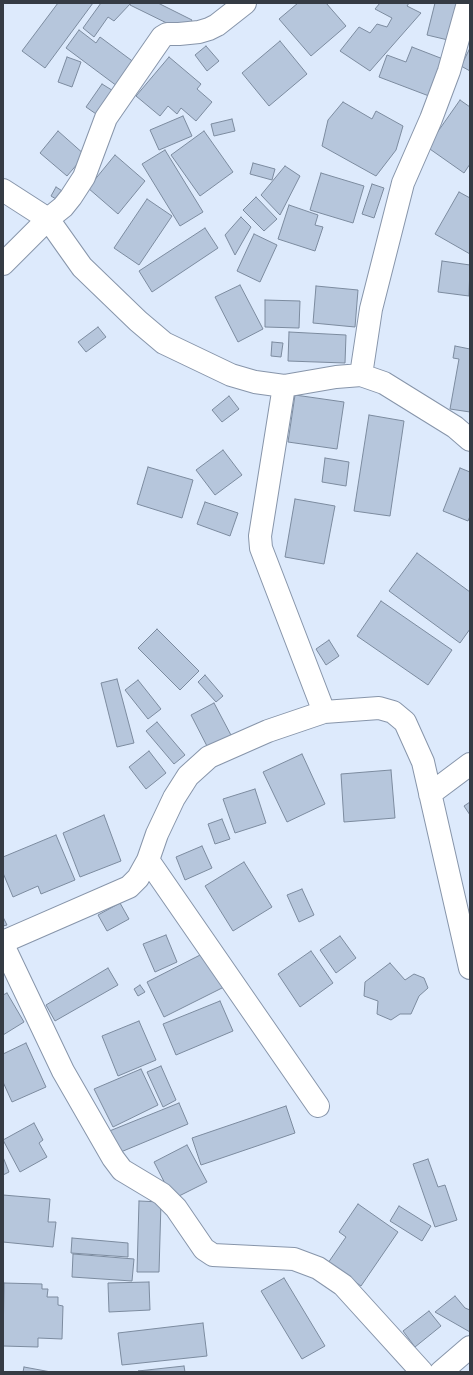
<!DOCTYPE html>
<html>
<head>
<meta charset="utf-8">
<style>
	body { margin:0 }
	#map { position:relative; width:473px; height:1375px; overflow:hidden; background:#ddeafc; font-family:Poppins,sans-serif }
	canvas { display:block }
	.frame { position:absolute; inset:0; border:4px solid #353b44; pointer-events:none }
</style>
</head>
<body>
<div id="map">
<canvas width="473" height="1375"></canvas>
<div class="frame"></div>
</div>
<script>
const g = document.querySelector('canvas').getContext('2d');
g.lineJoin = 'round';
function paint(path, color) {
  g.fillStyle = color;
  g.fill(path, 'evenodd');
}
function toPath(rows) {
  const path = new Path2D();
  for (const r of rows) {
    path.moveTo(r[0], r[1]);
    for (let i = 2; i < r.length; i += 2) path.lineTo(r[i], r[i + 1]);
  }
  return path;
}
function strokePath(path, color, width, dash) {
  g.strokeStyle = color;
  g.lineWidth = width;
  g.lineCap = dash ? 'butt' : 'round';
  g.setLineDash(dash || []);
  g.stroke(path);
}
const building = toPath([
	[58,3,93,3,45,68,22,51,58,3],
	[101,3,131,3,114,21,108,17,94,37,83,28,101,3],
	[131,3,158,3,192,20,185,32,130,5,131,3],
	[298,3,326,3,346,26,311,56,279,19,298,3],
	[380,3,409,3,407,6,421,13,370,71,340,51,359,27,370,33,377,24,387,27,392,18,375,9,380,3],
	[435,3,458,3,448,40,427,35,435,3],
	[79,30,96,43,100,37,135,63,117,86,66,48,79,30],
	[280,41,307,74,269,106,242,73,280,41],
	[206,46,219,61,207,71,195,55,206,46],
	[412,47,443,59,429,96,379,77,387,55,406,62,412,47],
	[470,48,470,71,461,66,470,48],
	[67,57,81,62,72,87,58,82,67,57],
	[169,57,201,84,197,89,212,102,196,121,181,108,177,114,168,106,160,116,136,96,169,57],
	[102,84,115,92,99,116,86,107,102,84],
	[460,100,470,107,470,164,464,173,427,147,460,100],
	[343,102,372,119,376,111,403,126,396,150,376,176,322,146,328,120,343,102],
	[183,116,192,136,159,150,150,130,183,116],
	[232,119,235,131,214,136,211,124,232,119],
	[58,131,85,155,67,176,40,153,58,131],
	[204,131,233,172,200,196,171,155,204,131],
	[165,150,203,212,180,226,142,164,165,150],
	[115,155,145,181,118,214,88,188,115,155],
	[253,163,275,169,272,180,250,174,253,163],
	[285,166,300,176,280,215,261,195,285,166],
	[321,173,364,186,353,223,310,210,321,173],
	[372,184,384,188,374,218,362,214,372,184],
	[56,187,67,194,61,202,51,196,56,187],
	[459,192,470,198,470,254,435,234,459,192],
	[256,197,277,219,264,231,243,210,256,197],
	[147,199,172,216,139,265,114,248,147,199],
	[289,205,318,215,315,225,323,227,315,251,278,239,289,205],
	[241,217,251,227,235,255,225,235,241,217],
	[205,228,218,248,152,292,139,271,205,228],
	[254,234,277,245,260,282,237,271,254,234],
	[442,261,470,265,469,296,438,292,442,261],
	[240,285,263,329,238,342,215,297,240,285],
	[316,286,358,290,355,327,313,323,316,286],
	[265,300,300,301,299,328,265,327,265,300],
	[98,327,106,337,86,352,78,342,98,327],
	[289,332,346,335,345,363,288,361,289,332],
	[272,342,283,343,281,357,271,356,272,342],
	[455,346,470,349,470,412,450,409,459,359,453,358,455,346],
	[295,395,344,402,337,449,288,442,295,395],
	[229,396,239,409,222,422,212,410,229,396],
	[369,415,404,421,390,516,354,511,369,415],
	[223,450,242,475,215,495,196,470,223,450],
	[325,458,349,462,346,486,322,482,325,458],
	[148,467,193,480,182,518,137,504,148,467],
	[460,468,470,472,470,516,468,521,443,511,460,468],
	[295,499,335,506,324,564,285,557,295,499],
	[205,502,238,513,230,536,197,524,205,502],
	[417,553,470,592,470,629,460,643,389,591,417,553],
	[381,601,452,650,428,685,357,636,381,601],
	[157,629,199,671,180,690,138,648,157,629],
	[329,640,339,656,326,665,316,649,329,640],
	[205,675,223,696,216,702,198,682,205,675],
	[117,679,134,743,117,747,101,683,117,679],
	[138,680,161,709,148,719,125,690,138,680],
	[214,703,232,737,209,750,191,715,214,703],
	[157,722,185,755,174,764,146,731,157,722],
	[149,751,166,773,146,789,129,767,149,751],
	[302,754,325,804,287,822,263,772,302,754],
	[391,770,395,818,344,822,341,774,391,770],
	[255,789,266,823,235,833,223,799,255,789],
	[470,802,470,815,464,806,470,802],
	[104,815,121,861,80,877,63,833,104,815],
	[222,819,230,839,215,844,208,824,222,819],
	[56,835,75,880,41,894,38,886,13,897,3,873,3,857,56,835],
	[202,846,212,868,185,880,176,857,202,846],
	[244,862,272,907,233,931,205,886,244,862],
	[302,889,314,915,299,922,287,895,302,889],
	[120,903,129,919,107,931,98,915,120,903],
	[3,917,7,925,3,926,3,917],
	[166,935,177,962,155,972,143,944,166,935],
	[340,936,356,958,336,973,320,950,340,936],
	[208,951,226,986,164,1017,147,982,208,951],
	[311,951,333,983,300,1007,278,974,311,951],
	[390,963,405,980,414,974,424,978,428,988,419,996,411,1014,400,1014,391,1020,377,1014,378,1001,364,996,365,982,390,963],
	[108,968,118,985,55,1021,46,1005,108,968],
	[140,985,145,992,138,996,134,989,140,985],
	[7,993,24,1022,3,1035,3,995,7,993],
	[220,1001,233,1031,176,1055,163,1024,220,1001],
	[139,1021,156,1060,118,1076,102,1036,139,1021],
	[26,1043,46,1087,12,1102,3,1082,3,1054,26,1043],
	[161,1066,176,1100,163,1107,147,1072,161,1066],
	[141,1069,158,1105,113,1127,94,1089,141,1069],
	[179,1103,188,1124,116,1154,107,1132,179,1103],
	[286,1106,295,1133,201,1165,192,1138,286,1106],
	[34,1123,43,1140,39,1143,47,1157,20,1172,3,1140,34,1123],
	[187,1145,207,1182,173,1199,154,1162,187,1145],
	[3,1157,9,1172,3,1175,3,1157],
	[428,1159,438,1187,445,1185,457,1220,435,1227,413,1164,428,1159],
	[3,1195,50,1199,48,1222,56,1222,53,1247,3,1242,3,1195],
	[139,1201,161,1202,159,1272,137,1272,139,1201],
	[358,1204,398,1232,361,1286,328,1263,346,1237,339,1232,358,1204],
	[399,1206,431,1226,422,1241,390,1221,399,1206],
	[72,1238,128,1243,128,1257,71,1253,72,1238],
	[73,1254,134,1259,132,1281,72,1277,73,1254],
	[284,1278,325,1346,302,1359,261,1291,284,1278],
	[149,1282,150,1310,109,1312,108,1283,149,1282],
	[4,1283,42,1284,42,1289,48,1289,47,1297,58,1297,58,1305,63,1306,62,1339,38,1338,38,1347,3,1346,4,1283],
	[455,1296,465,1308,470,1310,470,1332,435,1312,455,1296],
	[429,1311,441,1326,415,1347,403,1331,429,1311],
	[203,1323,207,1356,122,1365,118,1333,203,1323],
	[184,1366,185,1372,138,1371,184,1366],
	[24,1367,51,1372,23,1372,24,1367]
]);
const street = toPath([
	[3,190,48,219,82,267,138,321,164,343,231,375,255,382,284,386,336,377,361,375,384,383,455,427,470,440],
	[3,264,48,219,63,207,71,197,84,177,106,118,162,37,167,34,179,34,199,32,209,29,217,25,245,3],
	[361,375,371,309,403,183,431,119,449,71,468,3],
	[284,386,260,536,261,548,324,712],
	[430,794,470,764],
	[148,860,318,1106],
	[3,942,129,887,138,878,148,860,157,834,174,798,188,776,209,757,268,731,324,712,379,708,393,712,405,722,423,762,470,968],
	[3,945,63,1071,113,1158,122,1170,162,1194,176,1208,204,1249,213,1255,294,1259,318,1268,343,1285,422,1372],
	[441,1372,470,1347]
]);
paint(building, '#b6c6dc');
strokePath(building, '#7c8b9f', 1);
strokePath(street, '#8795aa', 24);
strokePath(street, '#fff', 22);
</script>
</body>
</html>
